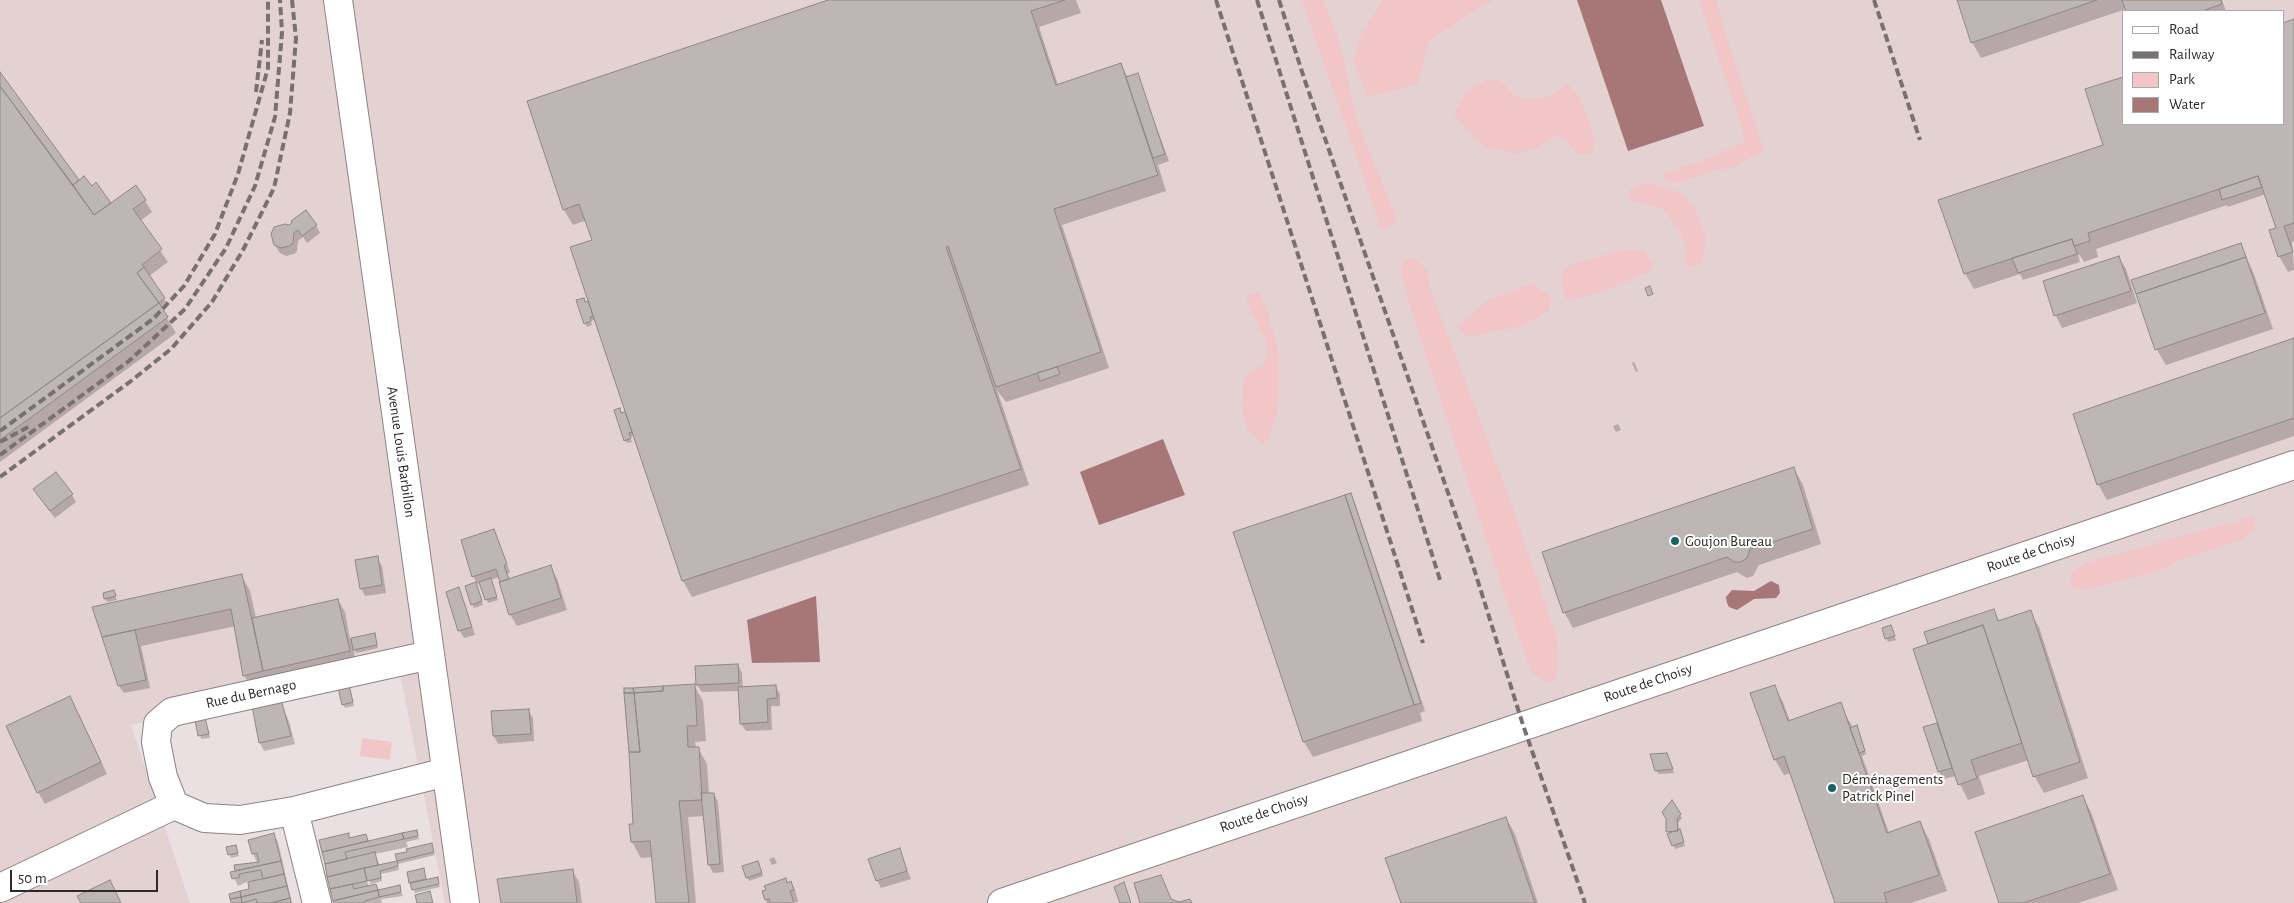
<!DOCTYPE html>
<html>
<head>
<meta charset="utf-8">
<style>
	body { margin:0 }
	#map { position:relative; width:2294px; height:903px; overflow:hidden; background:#eae0e1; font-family:"Alegreya Sans",sans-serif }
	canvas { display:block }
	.legend { position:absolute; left:2122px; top:10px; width:162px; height:115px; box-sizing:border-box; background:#fff; border:1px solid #abaaaa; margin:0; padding:6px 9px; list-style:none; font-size:15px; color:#2e2a2a }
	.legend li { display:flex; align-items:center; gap:10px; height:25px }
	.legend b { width:25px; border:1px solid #abaaaa }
	.scale { position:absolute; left:10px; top:870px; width:148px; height:22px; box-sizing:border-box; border:2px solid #2e2a2a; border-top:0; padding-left:6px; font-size:15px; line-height:18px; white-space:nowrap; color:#2e2a2a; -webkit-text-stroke:4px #fff; paint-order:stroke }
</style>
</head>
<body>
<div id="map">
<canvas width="2294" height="903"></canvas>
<ul class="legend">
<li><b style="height:6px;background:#fff"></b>Road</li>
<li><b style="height:6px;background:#777171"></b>Railway</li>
<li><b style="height:14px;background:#f2c6c7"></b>Park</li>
<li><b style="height:14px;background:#a77778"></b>Water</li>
</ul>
<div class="scale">50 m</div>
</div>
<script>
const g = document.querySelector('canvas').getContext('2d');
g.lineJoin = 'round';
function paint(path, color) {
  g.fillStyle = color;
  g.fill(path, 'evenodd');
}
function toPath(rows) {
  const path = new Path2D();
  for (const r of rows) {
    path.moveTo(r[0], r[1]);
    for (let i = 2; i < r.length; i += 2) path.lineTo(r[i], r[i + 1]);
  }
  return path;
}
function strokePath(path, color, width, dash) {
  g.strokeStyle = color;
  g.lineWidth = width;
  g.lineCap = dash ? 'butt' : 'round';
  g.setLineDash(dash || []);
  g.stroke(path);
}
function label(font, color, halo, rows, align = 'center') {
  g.font = font + ' "Alegreya Sans",sans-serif';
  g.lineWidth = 4;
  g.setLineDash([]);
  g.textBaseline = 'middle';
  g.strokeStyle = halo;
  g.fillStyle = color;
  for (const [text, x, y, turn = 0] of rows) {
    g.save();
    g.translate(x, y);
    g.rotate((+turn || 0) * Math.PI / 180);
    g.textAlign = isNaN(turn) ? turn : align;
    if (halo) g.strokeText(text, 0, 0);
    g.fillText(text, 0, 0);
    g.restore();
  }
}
const built = toPath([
	[0,0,2294,0,2294,903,445,903,400,673,131,725,190,903,0,903],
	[2123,11,2283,11,2283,124,2123,124]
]);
const green = toPath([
	[1302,0,1323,0,1339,41,1358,124,1396,217,1395,222,1382,231],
	[1383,0,1494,0,1475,10,1429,41,1417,85,1368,96,1353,61,1361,35],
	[1699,0,1716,0,1730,48,1764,150,1735,167,1713,171,1678,183,1669,183,1662,174,1706,159,1745,142,1741,124],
	[1487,80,1500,80,1515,96,1528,99,1550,96,1568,84,1579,97,1587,116,1595,141,1592,153,1577,154,1565,139,1554,136,1537,148,1515,154,1487,148,1476,140,1454,114,1468,90],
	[1653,183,1682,193,1695,209,1705,233,1705,251,1702,263,1690,267,1686,263,1686,248,1678,229,1665,210,1631,200,1628,192,1637,185],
	[1627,249,1644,250,1653,265,1649,272,1599,293,1567,300,1561,287,1562,271,1571,264],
	[1412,257,1427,270,1430,288,1509,497,1557,638,1558,667,1556,679,1547,682,1532,673,1507,603,1409,302,1400,265],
	[1533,283,1552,298,1548,311,1522,326,1468,337,1457,326,1488,300],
	[1259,292,1267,309,1279,356,1278,408,1269,438,1262,444,1247,428,1242,407,1244,378,1249,372,1263,366,1267,354,1266,341,1246,301,1249,294],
	[2254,516,2255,528,2244,539,2175,562,2166,568,2084,591,2071,586,2071,574,2085,563],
	[362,738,392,742,390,760,360,756]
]);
const water = toPath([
	[1577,0,1661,0,1704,126,1628,151],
	[1163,439,1185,495,1099,525,1080,472],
	[1771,581,1779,585,1780,593,1776,598,1754,599,1737,610,1729,607,1727,603,1726,597,1732,590,1754,591],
	[816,596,820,662,752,663,747,620]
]);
const shadow = toPath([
	[832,0,1076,0,1081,13,1039,27,1058,85,1121,64,1128,78,1137,75,1169,161,1158,165,1166,191,1062,225,1109,368,1006,402,997,390,1029,485,692,597,683,581,634,435,630,437,632,442,627,443,625,440,620,410,622,414,627,412,596,319,591,321,592,325,587,327,585,323,585,303,587,302,590,307,594,240,587,220,573,225,564,210],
	[1959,0,2222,0,2226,11,2127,11,2126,9,1981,58,1972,42],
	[2294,21,2294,241,2292,242,2294,270,2288,272,2279,256,2277,229,2266,194,2228,207,2227,205,2096,249,2098,257,2084,262,2080,255,2078,255,2080,262,2023,280,2020,274,1974,289,1965,273,2105,146,2123,124,2283,124,2283,24],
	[0,74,79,182,110,205,145,201,152,212,140,221,168,262,149,276,166,302,160,307,176,333,0,462],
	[316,225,320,233,307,243,303,237,298,241,297,251,294,254,286,256,280,253,275,245,289,227],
	[2240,244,2254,274,2273,329,2166,365,2157,350,2133,281],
	[2119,258,2126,269,2137,303,2062,328,2056,316,2044,282],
	[2294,340,2294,436,2107,500,2098,484],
	[1634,362,1638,371,1636,372,1632,363],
	[1618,424,1621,430,1616,432,1613,426],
	[1794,469,1803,485,1821,544,1759,565,1753,576,1747,578,1737,572,1573,628,1564,612],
	[72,495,76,502,55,518,39,497],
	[1350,495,1355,503,1425,711,1420,713,1422,721,1313,757,1304,742,1235,533],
	[494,530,510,572,507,574,510,580,550,567,557,578,567,610,517,626,510,614,500,577,490,580,498,600,488,603,480,583,476,584,483,605,474,608,466,587,477,583,473,576],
	[377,558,382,566,386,593,365,596,361,588],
	[241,575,250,591,256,618,338,600,345,612,350,639,374,634,378,648,356,653,353,647,356,663,253,691,244,675,236,626,141,646,150,688,124,693,119,686,94,608],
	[459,589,475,635,464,638,459,630],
	[114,592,117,600,107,602,105,598],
	[1993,611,2000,622,2030,612,2039,627,2088,778,2044,793,2035,777,2029,760,1979,776,1985,794,1968,800,1956,776,1943,779,1939,771,1925,728,1939,723,1930,645],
	[1891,626,1896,640,1888,642,1883,629],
	[738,665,742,673,743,688,775,686,780,694,780,706,771,706,772,730,746,731,741,724,739,691,702,692,697,685],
	[694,685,703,701,706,741,695,742,696,748,698,748,707,764,709,794,714,794,718,802,724,872,713,873,709,865,704,816,688,817,696,903,657,903,653,857,641,858,632,842,635,825],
	[1774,686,1783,702,1790,721,1840,704,1853,728,1858,730,1866,754,1862,756,1889,833,1920,823,1929,839,1947,891,1911,903,1836,903,1791,773,1784,775,1775,760,1752,694],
	[349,687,354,706,345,708,343,704],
	[280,701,289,721,295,744,264,751,260,743,253,707],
	[76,709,107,774,45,804,38,792],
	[528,710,533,718,534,741,498,744,494,736,492,712],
	[205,719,210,738,201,739,196,721],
	[1668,757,1674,773,1659,774,1656,770],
	[2082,796,2091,812,2118,890,2078,903,2001,903],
	[1672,802,1682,818,1678,823,1680,834,1685,846,1675,849,1668,831],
	[1506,818,1515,834,1538,903,1402,903],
	[416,831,419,839,406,842,408,847,375,854,380,866,398,862,397,855,432,845,435,855,398,864,399,870,381,874,382,881,371,884,365,875,363,876,370,887,378,892,399,887,403,896,381,899,382,903,335,903,321,840,348,834,350,839,365,835,369,842],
	[274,835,278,842,292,903,232,903,251,890,249,881,238,886,232,873,258,864,253,854],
	[235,846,239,856,231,858,228,848],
	[899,850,911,879,881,888,877,880],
	[774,857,777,863,772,865,769,859],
	[758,863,763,876,749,881,747,877],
	[423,869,427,880,437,878,440,887,415,893,408,873],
	[572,870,579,882,582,903,502,903],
	[785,880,788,884,791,883,795,890,798,902,767,903,764,892]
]);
const building = toPath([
	[828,0,1065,0,1031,11,1056,85,1121,63,1158,175,1054,209,1101,352,996,387,948,246,946,247,1021,469,682,581,570,247,592,240,579,204,563,210,527,101,828,0],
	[1957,0,2097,0,1971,43,1957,0],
	[2122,0,2221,0,2222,4,2202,11,2126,11,2122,0],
	[2294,19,2294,223,2284,226,2293,252,2278,257,2269,230,2276,228,2258,176,2088,233,2090,241,2074,246,2072,239,1964,274,1938,200,2103,145,2085,89,2123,77,2123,124,2283,124,2283,23,2294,19],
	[0,72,79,180,73,185,0,86,0,72],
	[1138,73,1165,154,1153,158,1126,77,1138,73],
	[0,86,94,215,136,185,146,200,133,209,162,249,142,265,144,267,137,273,159,303,0,418,0,86],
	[84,176,92,186,96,182,111,203,94,215,73,185,84,176],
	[2258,176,2262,187,2222,200,2219,189,2258,176],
	[306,210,317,225,302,236,298,230,294,233,293,243,289,246,281,248,274,245,271,234,274,227,285,224,289,225,292,223,291,221,306,210],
	[2072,239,2077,254,2018,273,2012,258,2072,239],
	[2241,243,2246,257,2136,294,2131,280,2241,243],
	[2119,256,2131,291,2054,316,2043,281,2119,256],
	[2246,257,2265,313,2155,350,2136,294,2246,257],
	[144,267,165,298,159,303,137,273,144,267],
	[1650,286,1653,294,1648,296,1645,288,1650,286],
	[584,298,585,302,588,301,593,316,590,317,591,321,584,324,576,300,584,298],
	[159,303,168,317,0,440,0,418,159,303],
	[2294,338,2294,418,2097,485,2073,414,2294,338],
	[1057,367,1060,374,1040,381,1037,373,1057,367],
	[620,408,621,413,625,412,632,432,629,433,631,438,624,441,614,410,620,408],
	[1794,467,1813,529,1750,549,1747,558,1741,562,1734,562,1727,557,1563,613,1542,552,1794,467],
	[56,472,73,494,50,511,33,489,56,472],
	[1351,493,1421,703,1414,705,1345,495,1351,493],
	[1345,495,1414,705,1303,742,1233,532,1345,495],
	[494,529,507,564,504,566,509,579,500,582,496,569,472,577,461,540,494,529],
	[378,556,382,585,360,589,355,560,378,556],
	[551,565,561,598,509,615,499,582,551,565],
	[242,574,263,671,243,676,231,609,102,637,92,607,242,574],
	[491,578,497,597,485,600,479,582,491,578],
	[476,582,482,601,471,605,465,586,476,582],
	[459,587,472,627,458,631,446,592,459,587],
	[114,590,116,596,104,599,103,593,114,590],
	[338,599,350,651,263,671,252,618,338,599],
	[1994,609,1998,621,2031,610,2080,762,2033,777,1983,625,1928,644,1924,632,1994,609],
	[1891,625,1895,636,1885,639,1882,628,1891,625],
	[1983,625,2022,743,1971,760,1977,778,1958,785,1913,649,1983,625],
	[135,630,146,680,118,686,102,637,135,630],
	[375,633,377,645,353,650,351,638,375,633],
	[738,664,739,683,696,685,695,666,738,664],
	[695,684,697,726,687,726,688,747,699,747,702,800,679,801,689,903,656,903,650,841,631,842,629,824,633,824,629,752,640,752,634,693,663,691,663,686,695,684],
	[349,685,353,702,342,705,338,688,349,685],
	[776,685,777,698,767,699,768,722,740,724,738,687,776,685],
	[1775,685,1788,721,1841,702,1887,833,1920,821,1939,875,1884,893,1887,903,1835,903,1784,756,1774,760,1750,693,1775,685],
	[663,686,663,691,634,693,633,688,663,686],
	[624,688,633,688,634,693,624,693,624,688],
	[624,693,634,693,640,752,629,752,624,693],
	[70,696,101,762,37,793,6,726,70,696],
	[281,699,291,736,259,743,252,706,281,699],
	[529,709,531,734,493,736,491,711,529,709],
	[205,717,209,734,198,736,195,720,205,717],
	[1937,723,1952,768,1938,772,1923,727,1937,723],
	[1857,725,1865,751,1859,753,1850,728,1857,725],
	[1667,753,1673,769,1655,771,1650,754,1667,753],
	[701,793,714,793,720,864,708,865,701,793],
	[2083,795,2110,874,2023,903,1999,903,1975,832,2083,795],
	[1672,800,1681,814,1677,819,1678,831,1666,832,1666,819,1662,812,1672,800],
	[1506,817,1535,903,1401,903,1385,858,1506,817],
	[1680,829,1684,842,1672,846,1667,834,1680,829],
	[417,830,418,836,404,839,402,833,417,830],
	[274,833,281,861,235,871,234,865,259,862,257,853,252,854,248,840,274,833],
	[349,833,349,838,366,834,368,841,322,852,319,840,349,833],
	[402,833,404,839,345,852,347,859,325,864,322,852,402,833],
	[432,843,434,852,397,861,395,854,407,852,406,849,432,843],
	[236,845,238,853,228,855,226,847,236,845],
	[900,848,907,871,876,881,868,859,900,848],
	[375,852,378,865,327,877,325,864,375,852],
	[281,861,284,874,263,879,261,870,239,874,240,877,232,879,230,872,281,861],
	[397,861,398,866,380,871,381,878,367,881,364,868,397,861],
	[758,861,762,873,746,878,742,866,758,861],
	[364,868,367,881,330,889,327,877,364,868],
	[424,868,426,879,409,883,407,872,424,868],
	[573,869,577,903,501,903,497,879,573,869],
	[284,874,287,886,241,897,240,891,249,889,248,882,284,874],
	[1161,875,1171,899,1179,902,1190,899,1192,903,1140,903,1134,883,1161,875],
	[438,877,439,884,412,890,410,883,438,877],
	[786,878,787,883,791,881,794,890,790,891,794,903,770,903,769,899,765,900,762,891,766,890,764,886,786,878],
	[110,880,121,903,81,903,77,896,110,880],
	[1124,882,1131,903,1120,903,1114,887,1124,882],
	[352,884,354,889,376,884,378,890,333,901,330,889,352,884],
	[400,885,401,892,379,897,378,890,400,885],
	[287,886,290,898,271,903,257,903,256,899,242,903,241,897,287,886],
	[378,890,379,897,365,901,365,903,334,903,333,901,378,890],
	[240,891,241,897,230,899,229,894,240,891],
	[430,891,433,903,417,903,415,895,430,891],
	[241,897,242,903,231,903,230,899,241,897],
	[290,898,291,903,271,903,290,898]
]);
const minor = toPath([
	[338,0,465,903],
	[174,805,163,777,156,742,158,724,172,712,430,655],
	[294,811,317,903],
	[0,888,174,805,204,818,240,820,294,811,446,772],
	[1002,903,2294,465]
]);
const rail = toPath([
	[1216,0,1423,643],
	[1257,0,1441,583],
	[1279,0,1304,78,1470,556,1523,725,1585,903],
	[1874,0,1920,140],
	[256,92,262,40],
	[0,431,153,319,184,286,215,234,238,174,268,68,268,0],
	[0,442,30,426],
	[0,455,129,361,185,309,226,248,255,186,275,117,282,32,280,0],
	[0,477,131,381,171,349,212,302,243,250,274,188,290,113,296,38,292,0]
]);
const markers = [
	[1675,541,5,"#156466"],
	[1832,788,5,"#156466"]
];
const streetNames = [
	["Avenue Louis Barbillon",401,452,82],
	["Route de Choisy",2031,553,-19],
	["Route de Choisy",1648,683,-19],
	["Rue du Bernago",251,694,-12],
	["Route de Choisy",1264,813,-19]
];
const poiNames = [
	["Goujon Bureau",1685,541],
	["Déménagements",1842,779],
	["Patrick Pinel",1842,796]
];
paint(built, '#e4d1d2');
paint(green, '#f2c6c7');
paint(water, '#a77778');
paint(shadow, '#0003');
paint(building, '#beb5b5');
strokePath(building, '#908888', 1);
strokePath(minor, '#8c8383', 30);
strokePath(minor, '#fff', 28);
strokePath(rail, '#777171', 4, [8, 4]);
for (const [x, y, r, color] of markers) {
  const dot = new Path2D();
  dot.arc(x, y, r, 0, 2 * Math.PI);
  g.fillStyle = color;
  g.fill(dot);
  strokePath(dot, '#fff', 2);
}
label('15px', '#2e2a2a', '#fff', streetNames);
label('15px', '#2e2a2a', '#fff', poiNames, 'left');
</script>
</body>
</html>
